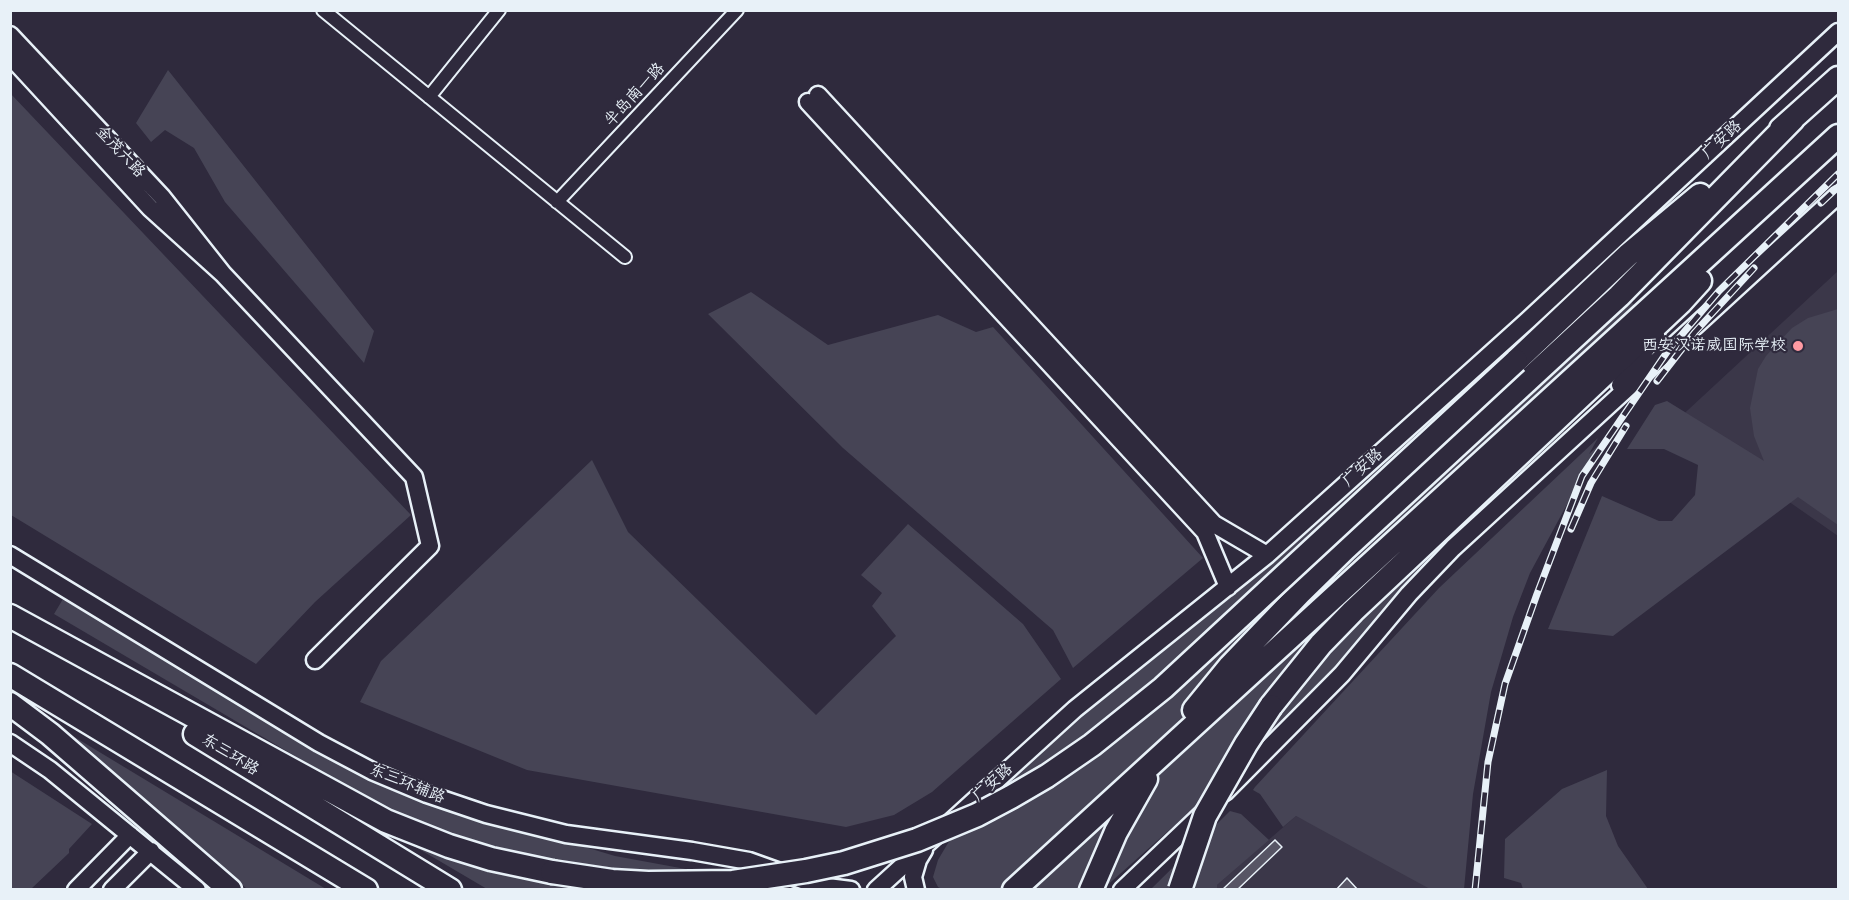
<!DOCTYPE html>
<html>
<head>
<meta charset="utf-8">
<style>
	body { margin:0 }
	#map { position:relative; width:1849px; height:900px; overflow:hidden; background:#2f2a3d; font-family:"Balsamiq Sans",sans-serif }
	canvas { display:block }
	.frame { position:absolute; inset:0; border:12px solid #e8f1f8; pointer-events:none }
</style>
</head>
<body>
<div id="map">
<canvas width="1849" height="900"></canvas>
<div class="frame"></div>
</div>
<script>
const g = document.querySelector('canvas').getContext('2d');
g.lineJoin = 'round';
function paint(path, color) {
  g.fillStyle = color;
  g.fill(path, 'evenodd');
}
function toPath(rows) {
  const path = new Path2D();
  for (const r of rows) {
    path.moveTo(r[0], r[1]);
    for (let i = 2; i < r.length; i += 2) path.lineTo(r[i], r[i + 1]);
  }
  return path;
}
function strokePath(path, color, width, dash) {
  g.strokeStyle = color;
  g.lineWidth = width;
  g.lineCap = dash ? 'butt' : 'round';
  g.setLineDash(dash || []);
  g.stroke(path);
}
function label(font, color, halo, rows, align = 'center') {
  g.font = font + ' "Balsamiq Sans","LXGW WenKai TC",sans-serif';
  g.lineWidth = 4.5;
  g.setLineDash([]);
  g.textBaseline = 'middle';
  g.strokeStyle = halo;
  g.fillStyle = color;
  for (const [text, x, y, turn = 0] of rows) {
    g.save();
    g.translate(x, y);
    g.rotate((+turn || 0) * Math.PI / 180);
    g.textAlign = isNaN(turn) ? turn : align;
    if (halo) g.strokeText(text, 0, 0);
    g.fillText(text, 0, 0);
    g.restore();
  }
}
const built = toPath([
	[1838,271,1838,536,1675,422],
	[1296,816,1442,889,1217,890,1217,885]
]);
const green = toPath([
	[168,70,374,331,364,363,225,202,194,148,165,130,151,142,136,123],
	[10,93,411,515,315,602,256,664,11,515],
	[1595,265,1634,305,1533,397,1566,433,1473,520,1274,737,1103,889,942,889,938,887,933,877,938,860,948,843,986,802,1089,707,1148,658,1230,598,1307,531],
	[751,292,828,345,938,315,976,332,993,327,1203,558,1073,668,1053,630,843,448,708,314],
	[1838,309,1838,525,1798,497,1613,636,1548,629,1602,496,1659,521,1672,521,1695,495,1698,465,1664,449,1627,449,1655,405,1667,401,1764,461,1754,436,1750,408,1758,369,1766,356,1792,328,1808,318],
	[1598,438,1589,454,1599,445,1530,573,1513,617,1491,692,1473,794,1464,889,1430,889,1296,816,1283,827,1260,794,1253,790,1255,787,1439,588],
	[592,460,628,532,816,715,896,636,872,606,882,593,861,575,908,524,1023,624,1061,679,932,792,894,815,846,827,527,770,360,702,381,661],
	[63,599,316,752,395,790,615,856,702,872,744,889,487,889,414,846,385,809,54,614],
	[58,727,326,889,247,889],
	[1607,770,1606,816,1618,846,1648,889,1523,889,1521,883,1504,878,1505,839,1562,789],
	[10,771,92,824,69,849,69,853,31,889,11,889],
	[1230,811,1241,814,1269,840,1217,885,1217,889,1150,890]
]);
const building = toPath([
	[1275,840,1282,847,1237,890,1222,890,1275,840],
	[1347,878,1358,890,1336,890,1347,878]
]);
const street = toPath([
	[323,10,625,257],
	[429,97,499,10],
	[557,202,737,10]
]);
const secondary = toPath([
	[10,35,162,197,223,274,150,208,10,56],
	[818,95,1214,524,1267,555],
	[808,102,1205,532,1228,587],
	[223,274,414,477,430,546,315,660],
	[1620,385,1656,335],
	[10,555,319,743,372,771,427,794,486,814,566,834,692,851,749,861,819,886,851,890],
	[10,743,50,770,197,890],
	[1225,792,1342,674,1409,594,1453,548,1838,195],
	[76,890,130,835],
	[112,890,151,851],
	[876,890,1075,709,1267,555,1527,321,1838,32],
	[916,890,913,877,918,860,924,850],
	[1122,890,1204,812]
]);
const highway = toPath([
	[1781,129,1838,78],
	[1516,361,1628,255,1700,195],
	[10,616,386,821,449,846,491,859,552,872],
	[10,675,366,890],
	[10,704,50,734,230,890],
	[1271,706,1321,644,1353,611,1680,303,1700,281],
	[1194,710,1230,666,1300,593,1345,549,1619,296,1793,119],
	[195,734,450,890],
	[1014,890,1838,136],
	[1091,890,1116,832,1146,779]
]);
const rail = toPath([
	[1821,203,1838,187],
	[1657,381,1695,332,1754,268],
	[1571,529,1591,483,1626,426],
	[1475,890,1488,762,1505,684,1537,594,1582,476,1667,352,1719,291,1838,174]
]);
const highwayBridge = toPath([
	[552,872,612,881,648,883,733,882,806,871,844,863,917,840,977,815,1011,797,1047,776,1092,745,1163,688,1516,361],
	[1180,890,1205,816,1246,744,1271,706]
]);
const markers = [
	[1798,346,6,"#ff9aa2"]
];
const streetNames = [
	["半岛南一路",635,95,-47],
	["广安路",1722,140,-43],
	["金茂六路",120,152,47],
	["广安路",1363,468,-42],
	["东三环路",230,755,32],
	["广安路",993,783,-42],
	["东三环辅路",407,784,22]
];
const poiNames = [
	["西安汉诺威国际学校",1786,346]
];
paint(built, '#3b3749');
paint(green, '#464455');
paint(building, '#575565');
strokePath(building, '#e8f1f8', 1.5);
strokePath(street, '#e8f1f8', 16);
strokePath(secondary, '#e8f1f8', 21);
strokePath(highway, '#e8f1f8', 27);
strokePath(street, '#2f2a3d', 12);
strokePath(secondary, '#2f2a3d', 16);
strokePath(highway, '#2f2a3d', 22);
strokePath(rail, '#e8f1f8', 7);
strokePath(rail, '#2f2a3d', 4.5, [14]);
strokePath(highwayBridge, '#e8f1f8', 27, []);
strokePath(highwayBridge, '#2f2a3d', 22);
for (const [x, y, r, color] of markers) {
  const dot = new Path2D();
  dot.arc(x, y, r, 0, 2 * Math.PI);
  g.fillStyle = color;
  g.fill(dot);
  strokePath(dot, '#2f2a3d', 2);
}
label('16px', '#e8f1f8', '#2f2a3d', streetNames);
label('16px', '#e8f1f8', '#2f2a3d', poiNames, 'right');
</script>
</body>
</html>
